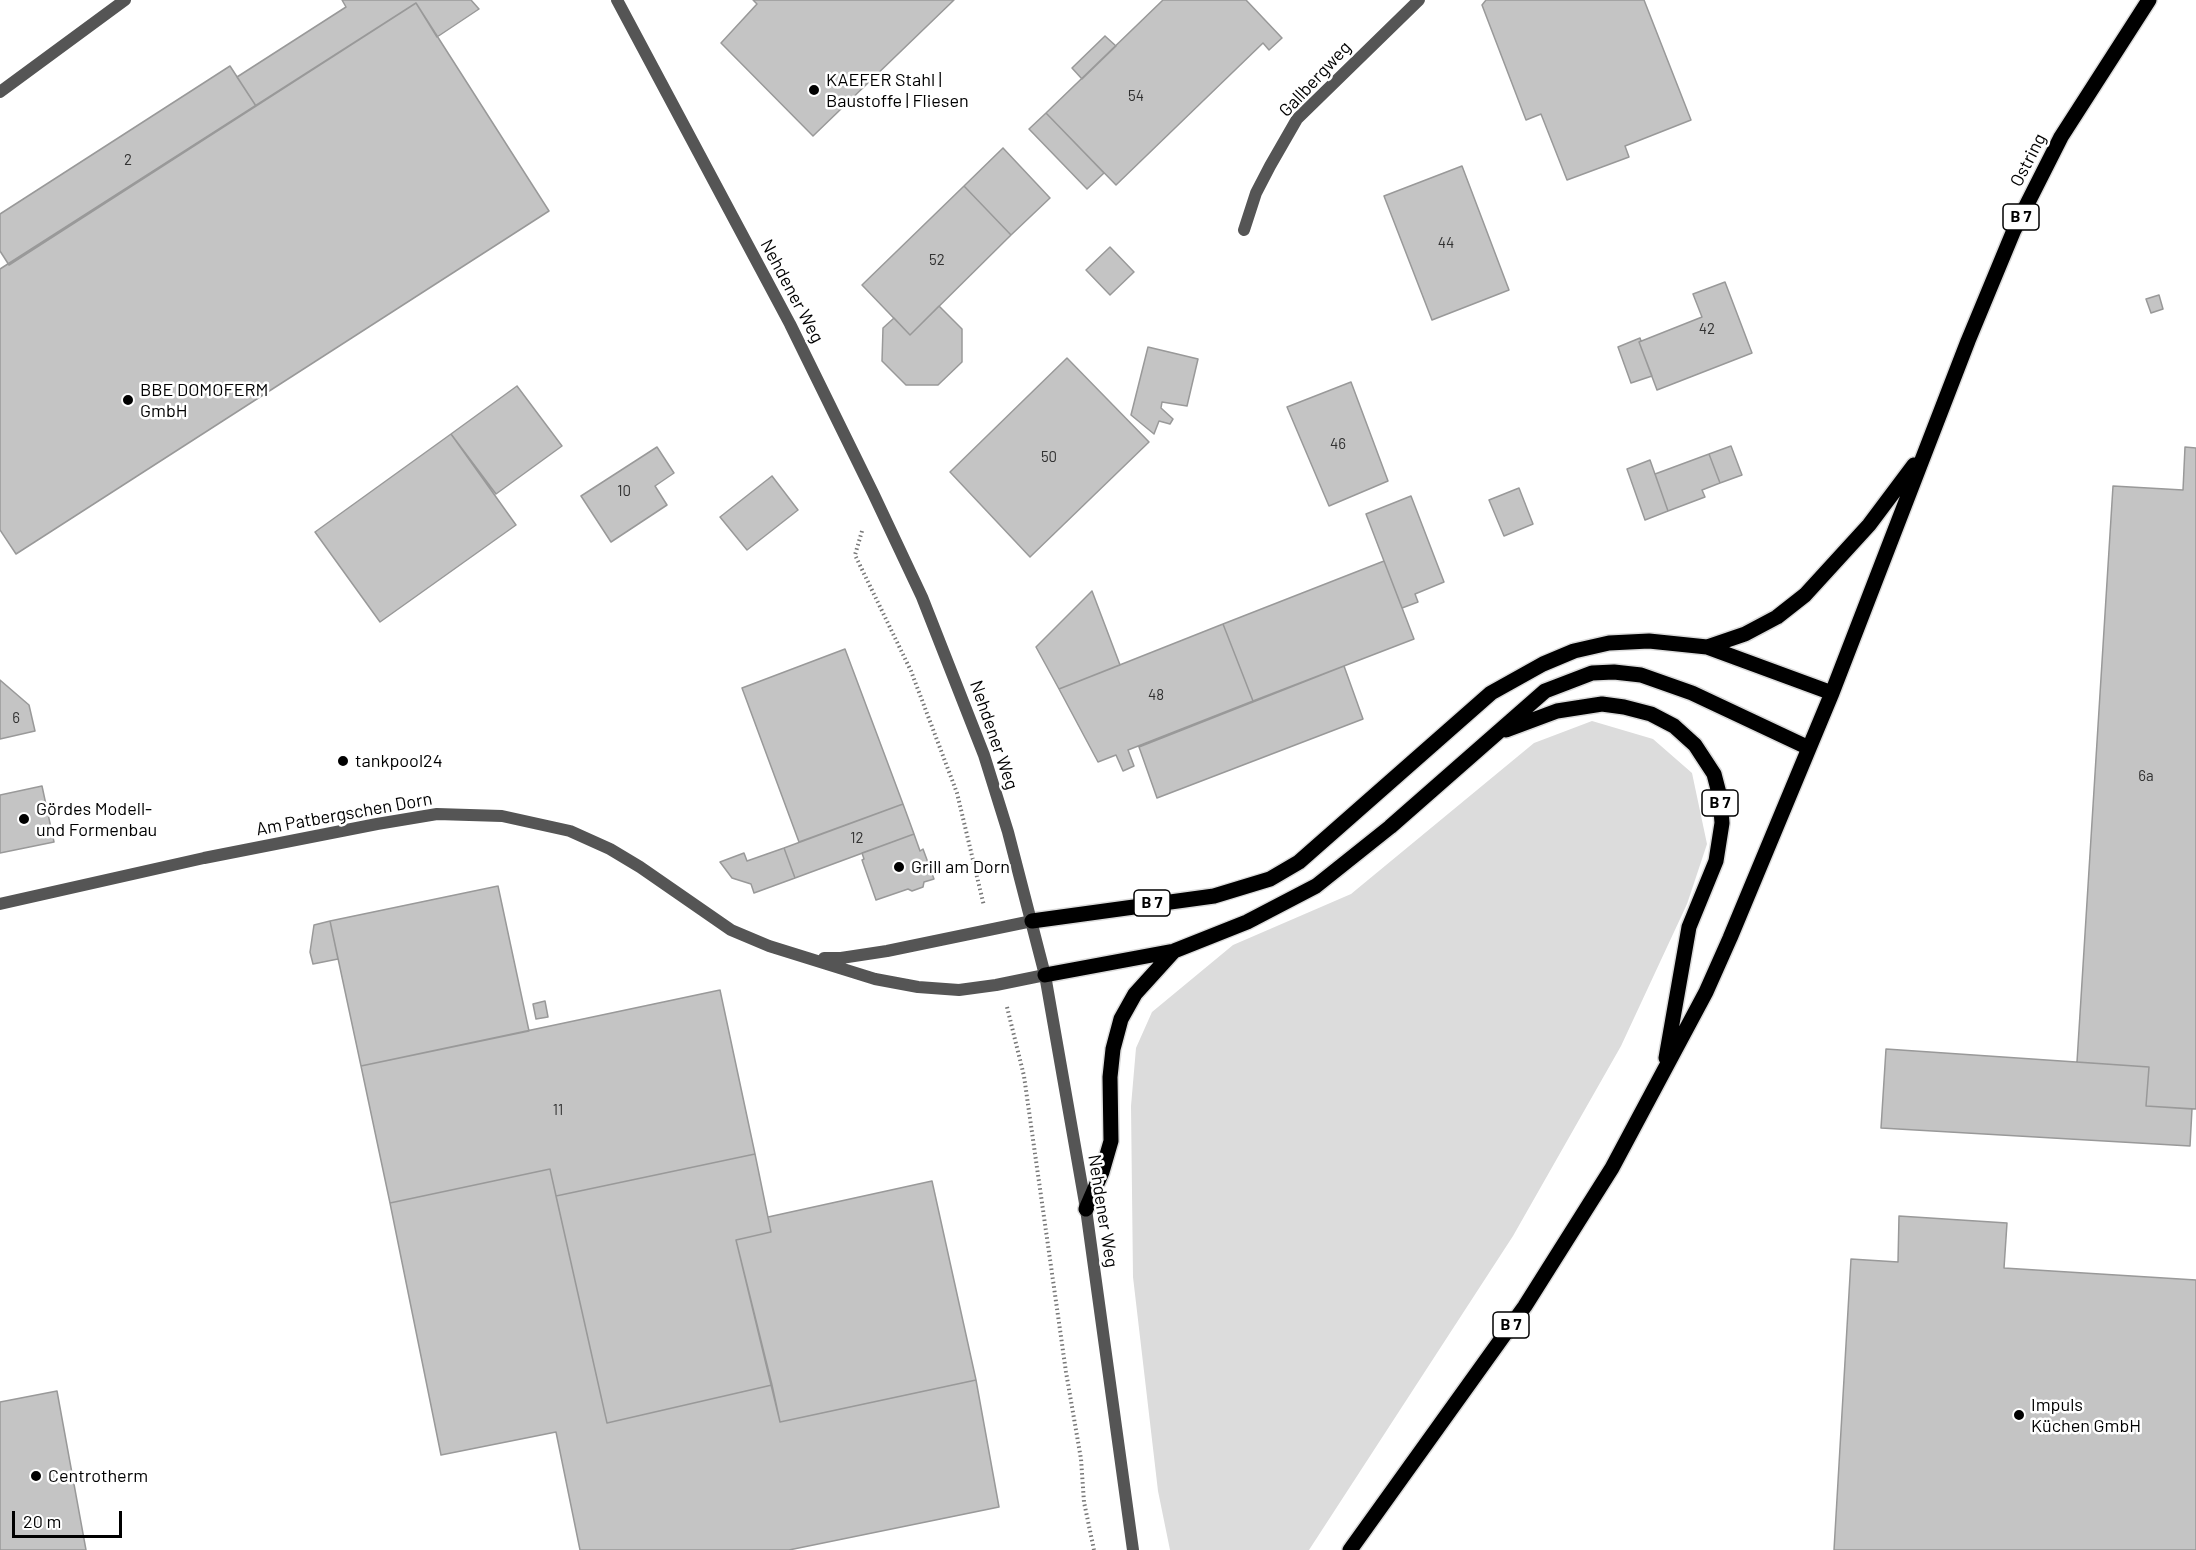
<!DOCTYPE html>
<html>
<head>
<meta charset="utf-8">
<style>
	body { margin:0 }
	#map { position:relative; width:2196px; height:1550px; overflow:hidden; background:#fff; font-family:Barlow,sans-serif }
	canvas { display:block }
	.scale { position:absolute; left:12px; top:1511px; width:110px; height:27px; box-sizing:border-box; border:3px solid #000; border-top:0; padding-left:8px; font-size:18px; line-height:21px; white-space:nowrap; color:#000; -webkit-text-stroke:4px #fff; paint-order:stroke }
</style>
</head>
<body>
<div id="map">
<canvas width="2196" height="1550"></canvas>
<div class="scale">20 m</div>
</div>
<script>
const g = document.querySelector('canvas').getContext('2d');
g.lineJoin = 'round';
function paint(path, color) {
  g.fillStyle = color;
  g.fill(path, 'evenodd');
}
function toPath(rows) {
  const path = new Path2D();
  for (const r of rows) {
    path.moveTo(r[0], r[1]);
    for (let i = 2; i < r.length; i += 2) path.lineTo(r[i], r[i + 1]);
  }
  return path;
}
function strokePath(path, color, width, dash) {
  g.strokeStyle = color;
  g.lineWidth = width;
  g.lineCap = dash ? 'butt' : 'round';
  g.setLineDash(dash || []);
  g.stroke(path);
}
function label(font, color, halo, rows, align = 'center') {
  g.font = font + ' Barlow,sans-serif';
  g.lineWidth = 5;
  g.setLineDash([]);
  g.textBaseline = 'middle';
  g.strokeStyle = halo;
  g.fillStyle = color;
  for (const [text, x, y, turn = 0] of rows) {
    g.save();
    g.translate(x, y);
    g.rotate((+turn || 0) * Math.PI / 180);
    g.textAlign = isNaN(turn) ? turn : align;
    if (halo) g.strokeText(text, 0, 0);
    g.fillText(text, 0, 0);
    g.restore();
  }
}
const green = toPath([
	[1592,721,1653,739,1692,773,1707,844,1687,904,1621,1046,1513,1236,1309,1550,1170,1550,1158,1491,1133,1277,1131,1106,1136,1048,1152,1012,1233,945,1351,894,1534,743]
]);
const building = toPath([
	[342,0,471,0,479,9,437,37,416,3,256,106,237,77,346,7,342,0],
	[753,0,954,0,813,136,721,43,757,4,753,0],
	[1163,0,1246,0,1282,38,1269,50,1263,43,1116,185,1046,113,1163,0],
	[1486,0,1644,0,1691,120,1625,146,1629,157,1567,180,1541,114,1526,120,1482,5,1486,0],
	[416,3,549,211,16,554,0,530,0,269,416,3],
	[1105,36,1116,46,1082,79,1072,68,1105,36],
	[230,66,256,106,9,265,0,251,0,214,230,66],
	[1046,113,1104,173,1087,189,1029,129,1046,113],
	[1003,148,1050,198,1011,235,964,186,1003,148],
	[1462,166,1509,290,1432,320,1384,196,1462,166],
	[964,186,1011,235,910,335,862,285,964,186],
	[1110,247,1134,272,1110,295,1086,270,1110,247],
	[1725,282,1752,353,1657,390,1639,342,1702,317,1693,294,1725,282],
	[2159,295,2163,309,2151,313,2146,299,2159,295],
	[939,306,962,329,962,362,938,385,906,385,882,361,883,328,894,318,910,335,939,306],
	[1640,338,1641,341,1639,342,1652,376,1631,383,1618,347,1640,338],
	[1148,347,1198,359,1187,406,1162,402,1161,408,1173,419,1170,424,1159,421,1154,434,1131,415,1148,347],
	[1067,358,1149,442,1030,557,950,472,1067,358],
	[1351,382,1388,481,1329,506,1287,407,1351,382],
	[517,386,562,446,496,494,451,434,517,386],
	[451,434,516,525,380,622,315,532,451,434],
	[1731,446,1742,475,1720,483,1709,454,1731,446],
	[657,447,674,473,655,486,667,505,611,542,581,496,657,447],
	[2185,447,2196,448,2196,1109,2146,1106,2149,1067,2077,1062,2113,486,2183,490,2185,447],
	[1709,454,1720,483,1702,490,1705,497,1668,511,1655,474,1709,454],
	[1650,460,1668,511,1645,520,1627,469,1650,460],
	[772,476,798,510,747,550,720,517,772,476],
	[1519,488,1533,524,1504,536,1489,500,1519,488],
	[1411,496,1444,582,1415,594,1418,602,1402,608,1366,514,1411,496],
	[1384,561,1414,639,1253,701,1223,624,1384,561],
	[1092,591,1120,665,1059,689,1036,647,1092,591],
	[1223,624,1253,701,1128,750,1134,766,1123,771,1116,755,1098,762,1059,689,1223,624],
	[845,649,903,804,799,842,742,688,845,649],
	[1344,666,1363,719,1157,798,1139,747,1344,666],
	[0,680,29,705,35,731,0,739,0,680],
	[42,786,54,842,0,853,0,795,42,786],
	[903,804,914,834,795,878,784,848,903,804],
	[914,834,920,851,923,849,934,879,924,882,923,887,912,891,908,889,876,900,862,860,864,859,862,853,914,834],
	[784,848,795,878,754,893,751,884,732,878,720,862,744,853,747,861,784,848],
	[498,886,529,1031,361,1066,330,921,498,886],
	[330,921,338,959,313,964,310,952,314,925,330,921],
	[720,990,755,1154,556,1196,550,1169,390,1203,361,1066,720,990],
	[545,1001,548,1017,536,1019,533,1004,545,1001],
	[1886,1049,2149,1067,2146,1106,2192,1109,2190,1146,1881,1128,1886,1049],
	[755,1154,771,1232,736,1240,772,1385,607,1423,556,1196,755,1154],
	[550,1169,607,1423,772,1385,780,1422,976,1380,999,1507,789,1550,580,1550,556,1432,441,1455,390,1203,550,1169],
	[932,1181,976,1380,780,1422,736,1240,771,1232,768,1217,932,1181],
	[1899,1216,2007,1223,2004,1268,2196,1280,2196,1550,1834,1550,1851,1259,1898,1262,1899,1216],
	[57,1391,86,1550,0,1550,0,1402,57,1391]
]);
const path = toPath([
	[862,531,855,555,911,671,957,793,984,906],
	[1007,1007,1024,1076,1066,1372,1081,1459,1084,1502,1094,1550]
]);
const minor = toPath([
	[0,92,125,0],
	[1244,230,1256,193,1270,166,1297,119,1419,0],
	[0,904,204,858,377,824,437,814,502,816,570,831,610,849,640,867,731,930,769,946,875,979,918,987,959,990,996,985,1045,975],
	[824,958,841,958,887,951,1032,921]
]);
const tertiary = toPath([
	[617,0,790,324,873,493,922,597,984,755,1008,832,1045,975,1086,1209,1133,1550]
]);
const primary = toPath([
	[1707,647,1745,634,1777,617,1805,595,1869,525,1914,465],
	[1506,730,1557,711,1602,704,1624,707,1651,714,1674,726,1695,745,1714,774,1720,797,1722,823,1716,861,1689,927,1666,1058],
	[1032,921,1214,896,1270,879,1299,862,1491,693,1543,664,1574,651,1609,643,1649,641,1707,647,1832,693],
	[1045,975,1174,951,1247,922,1316,886,1390,827,1545,691,1592,673,1614,672,1641,675,1692,693,1809,748],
	[1086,1209,1102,1172,1111,1141,1110,1077,1113,1049,1121,1019,1135,994,1174,951],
	[1350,1550,1525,1306,1612,1168,1706,992,1730,938,1832,693,1968,341,2014,230,2061,137,2149,0]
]);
const markers = [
	[814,90,6,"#000"],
	[128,400,6,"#000"],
	[343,761,6,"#000"],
	[24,819,6,"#000"],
	[899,867,6,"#000"],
	[2019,1415,6,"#000"],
	[36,1476,6,"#000"]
];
const numberNames = [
	["54",1136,96],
	["2",128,160],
	["44",1446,243],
	["52",937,260],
	["42",1707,329],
	["46",1338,444],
	["50",1049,457],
	["10",624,491],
	["48",1156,695],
	["6",16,718],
	["6a",2146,776],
	["12",857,838],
	["11",558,1110]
];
const shields = [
	[2021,217,36],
	[1720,803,36],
	[1152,903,36],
	[1511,1325,36]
];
const shieldNames = [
	["B 7",2021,217],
	["B 7",1720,803],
	["B 7",1152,903],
	["B 7",1511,1325]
];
const streetNames = [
	["Gallbergweg",1315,79,-47],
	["Ostring",2028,160,-63],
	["Nehdener Weg",792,291,62],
	["Nehdener Weg",994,735,71],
	["Am Patbergschen Dorn",344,814,-10],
	["Nehdener Weg",1103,1211,81]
];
const poiNames = [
	["KAEFER Stahl |",826,80],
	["Baustoffe | Fliesen",826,101],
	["BBE DOMOFERM",140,390],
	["GmbH",140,411],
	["tankpool24",355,761],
	["Gördes Modell-",36,809],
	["und Formenbau",36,830],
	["Grill am Dorn",911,867],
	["Impuls",2031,1405],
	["Küchen GmbH",2031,1426],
	["Centrotherm",48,1476]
];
paint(green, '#dcdcdc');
paint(building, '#c4c4c4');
strokePath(building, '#999', 1.5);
strokePath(primary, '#dbdbdb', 18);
strokePath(path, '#777', 4, [1.5, 3]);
strokePath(minor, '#555', 12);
strokePath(tertiary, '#555', 12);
strokePath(primary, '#000', 15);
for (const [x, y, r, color] of markers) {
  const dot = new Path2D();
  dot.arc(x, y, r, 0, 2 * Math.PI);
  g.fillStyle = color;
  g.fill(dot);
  strokePath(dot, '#fff', 2);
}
label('15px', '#313131', null, numberNames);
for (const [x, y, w] of shields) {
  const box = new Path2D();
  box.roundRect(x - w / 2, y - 13, w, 26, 4.5);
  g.fillStyle = '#fff';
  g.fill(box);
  strokePath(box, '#000', 1.5);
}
label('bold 16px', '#000', null, shieldNames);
label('18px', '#000', '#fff', streetNames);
label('18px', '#000', '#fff', poiNames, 'left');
</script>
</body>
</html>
